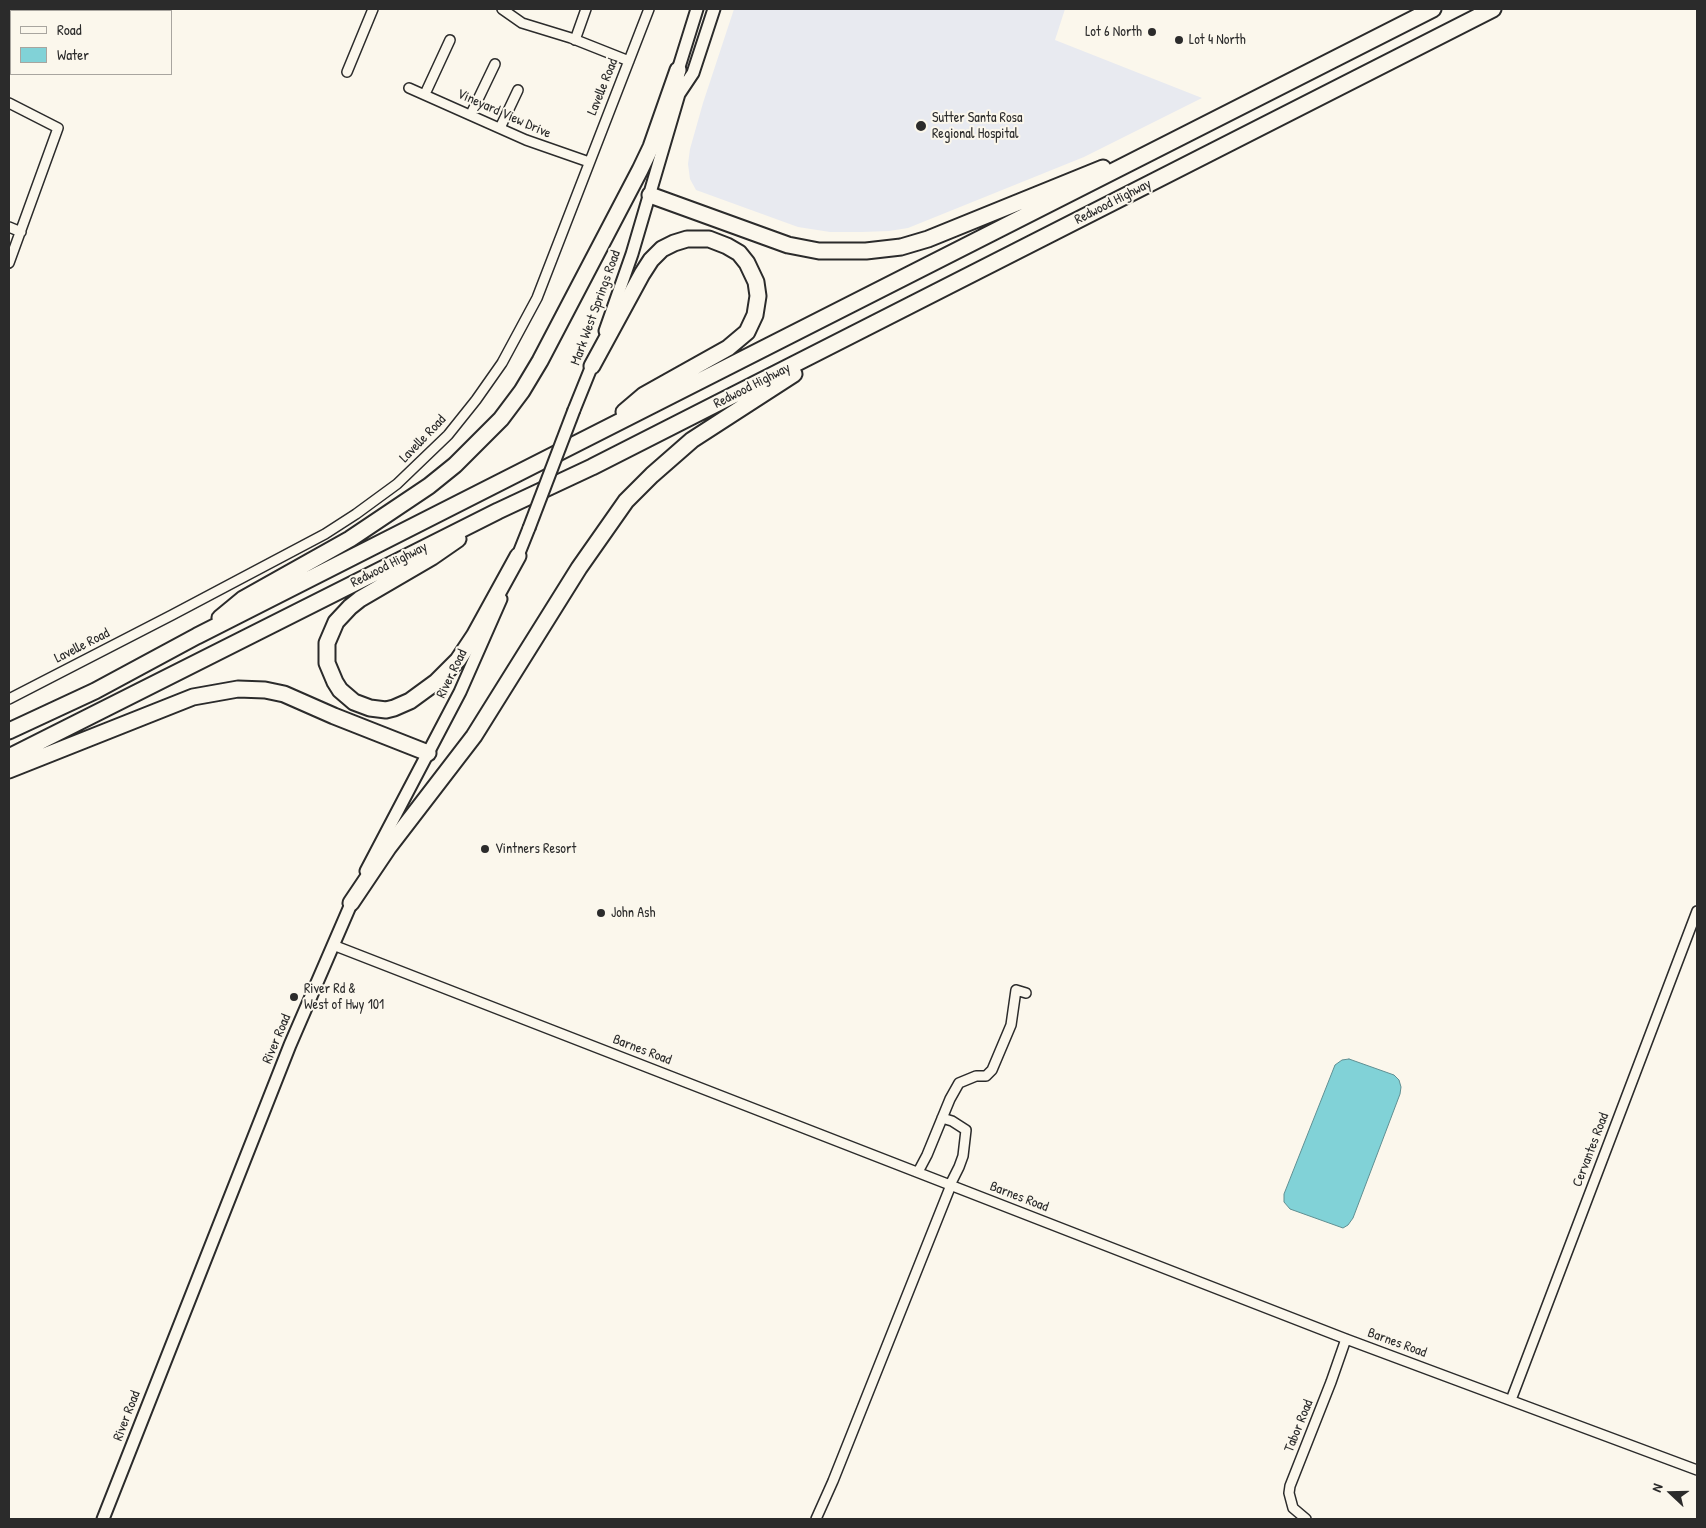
<!DOCTYPE html>
<html>
<head>
<meta charset="utf-8">
<style>
	body { margin:0 }
	#map { position:relative; width:1706px; height:1528px; overflow:hidden; background:#fbf7ec; font-family:"Patrick Hand",sans-serif }
	canvas { display:block }
	.frame { position:absolute; inset:0; border:10px solid #2b2b2b; pointer-events:none }
	.legend { position:absolute; left:10px; top:10px; width:162px; height:65px; box-sizing:border-box; background:#fbf7ec; border:1px solid #a8a59f; margin:0; padding:6px 9px; list-style:none; font-size:15px; color:#2b2b2b }
	.legend li { display:flex; align-items:center; gap:10px; height:25px }
	.legend b { width:25px; border:1px solid #a8a59f }
	.north { position:absolute; left:1646px; top:1468px; width:50px; height:50px; -webkit-text-stroke:4px #fbf7ec; paint-order:stroke; rotate:291deg; font-size:14px; font-weight:700; line-height:20px; text-align:center; color:#2b2b2b }
	.north::after { content:''; display:block; margin:auto; width:18px; height:22px; background:#2b2b2b; clip-path:polygon(50% 0,100% 100%,50% 72%,0 100%) }
</style>
</head>
<body>
<div id="map">
<canvas width="1706" height="1528"></canvas>
<div class="frame"></div>
<ul class="legend">
<li><b style="height:6px;background:#fbf7ec"></b>Road</li>
<li><b style="height:14px;background:#81d2d7"></b>Water</li>
</ul>
<div class="north">N</div>
</div>
<script>
const g = document.querySelector('canvas').getContext('2d');
g.lineJoin = 'round';
function paint(path, color) {
  g.fillStyle = color;
  g.fill(path, 'evenodd');
}
function toPath(rows) {
  const path = new Path2D();
  for (const r of rows) {
    path.moveTo(r[0], r[1]);
    for (let i = 2; i < r.length; i += 2) path.lineTo(r[i], r[i + 1]);
  }
  return path;
}
function strokePath(path, color, width, dash) {
  g.strokeStyle = color;
  g.lineWidth = width;
  g.lineCap = dash ? 'butt' : 'round';
  g.setLineDash(dash || []);
  g.stroke(path);
}
function label(font, color, halo, rows, align = 'center') {
  g.font = font + ' "Patrick Hand",sans-serif';
  g.lineWidth = 4;
  g.setLineDash([]);
  g.textBaseline = 'middle';
  g.strokeStyle = halo;
  g.fillStyle = color;
  for (const [text, x, y, turn = 0] of rows) {
    g.save();
    g.translate(x, y);
    g.rotate((+turn || 0) * Math.PI / 180);
    g.textAlign = isNaN(turn) ? turn : align;
    if (halo) g.strokeText(text, 0, 0);
    g.fillText(text, 0, 0);
    g.restore();
  }
}
const built = toPath([
	[734,9,1065,9,1055,40,1202,98,1084,157,908,228,889,231,862,232,830,232,798,227,696,190,690,179,688,164,690,149,703,103]
]);
const water = toPath([
	[1349,1059,1394,1075,1399,1080,1401,1087,1400,1094,1353,1218,1348,1225,1343,1228,1290,1209,1284,1202,1284,1194,1335,1065,1342,1060,1349,1059]
]);
const street = toPath([
	[73,9,79,11],
	[502,9,522,23,571,38,629,61],
	[575,40,586,9],
	[347,72,373,9],
	[409,88,526,140,589,162],
	[425,94,450,40],
	[9,103,58,128,9,263],
	[471,114,495,64],
	[500,128,518,90],
	[9,227,21,232],
	[9,699,172,615,325,534,356,514,397,484,448,435,476,400,502,363,537,298,649,9],
	[333,945,1346,1339,1697,1470],
	[942,1118,952,1121,966,1130,963,1156,959,1167,950,1185],
	[918,1172,927,1155,950,1099,959,1083,976,1076,986,1076,992,1070,1011,1025,1016,990,1026,993],
	[1511,1400,1697,911],
	[816,1519,833,1481,951,1185],
	[1306,1519,1293,1508,1289,1493,1290,1486,1331,1382,1346,1339]
]);
const secondary = toPath([
	[679,94,693,73,714,9],
	[605,331,632,254,679,94,678,70,697,9],
	[574,410,595,358],
	[515,563,529,528],
	[366,871,460,692,501,599],
	[103,1519,290,1045,354,897]
]);
const highway = toPath([
	[650,195,788,245,819,251,866,251,901,247,928,239,1103,168],
	[592,366,642,274,651,260,662,249,674,243,687,239,709,239,727,246,739,253,747,263,756,282,758,296,755,315,747,332,728,348,644,395,624,412],
	[458,539,432,557,360,599,350,607,336,622,327,643,327,663,335,682,340,690,354,702,370,708,386,710,394,708,410,701,436,682,458,660,474,636,518,556],
	[220,618,243,599,350,539,429,486,455,465,501,419,522,391,540,361,640,170,651,147,678,70],
	[9,731,95,691,197,636,1433,9],
	[9,757,498,511,592,467,1493,9],
	[9,770,193,697,238,689,265,690,284,694,334,716,428,753],
	[351,903,388,848,474,736,579,568,626,501,652,475,692,440,794,374]
]);
const secondaryBridge = toPath([
	[529,528,574,410]
]);
const markers = [
	[1152,32,5,"#2b2b2b"],
	[1179,40,5,"#2b2b2b"],
	[921,126,6,"#2b2b2b"],
	[485,849,5,"#2b2b2b"],
	[601,913,5,"#2b2b2b"],
	[294,997,5,"#2b2b2b"]
];
const poiNames = [
	["Lot 6 North",1142,32,"right"],
	["Lot 4 North",1189,40],
	["Sutter Santa Rosa",932,118],
	["Regional Hospital",932,134],
	["Vintners Resort",495,849],
	["John Ash",611,913],
	["River Rd &",304,989],
	["West of Hwy 101",304,1005]
];
const streetNames = [
	["Lavelle Road",603,87,-68],
	["Vineyard View Drive",504,114,24],
	["Redwood Highway",1113,202,-27],
	["Mark West Springs Road",596,308,-70],
	["Redwood Highway",752,386,-27],
	["Lavelle Road",423,439,-46],
	["Redwood Highway",389,565,-27],
	["Lavelle Road",82,646,-27],
	["River Road",452,674,-64],
	["River Road",277,1039,-67],
	["Barnes Road",642,1050,21],
	["Cervantes Road",1591,1150,-69],
	["Barnes Road",1019,1197,21],
	["Barnes Road",1397,1343,20],
	["River Road",127,1416,-69],
	["Tabor Road",1299,1426,-68]
];
paint(built, '#e8eaf0');
paint(water, '#81d2d7');
strokePath(water, '#5f8f92', 1);
strokePath(street, '#2b2b2b', 12);
strokePath(secondary, '#2b2b2b', 15);
strokePath(highway, '#2b2b2b', 19);
strokePath(street, '#fbf7ec', 9);
strokePath(secondary, '#fbf7ec', 11);
strokePath(highway, '#fbf7ec', 15);
strokePath(secondaryBridge, '#2b2b2b', 15, []);
strokePath(secondaryBridge, '#fbf7ec', 11);
for (const [x, y, r, color] of markers) {
  const dot = new Path2D();
  dot.arc(x, y, r, 0, 2 * Math.PI);
  g.fillStyle = color;
  g.fill(dot);
  strokePath(dot, '#fbf7ec', 2);
}
label('14px', '#2b2b2b', '#fbf7ec', poiNames, 'left');
label('14px', '#2b2b2b', '#fbf7ec', streetNames);
</script>
</body>
</html>
